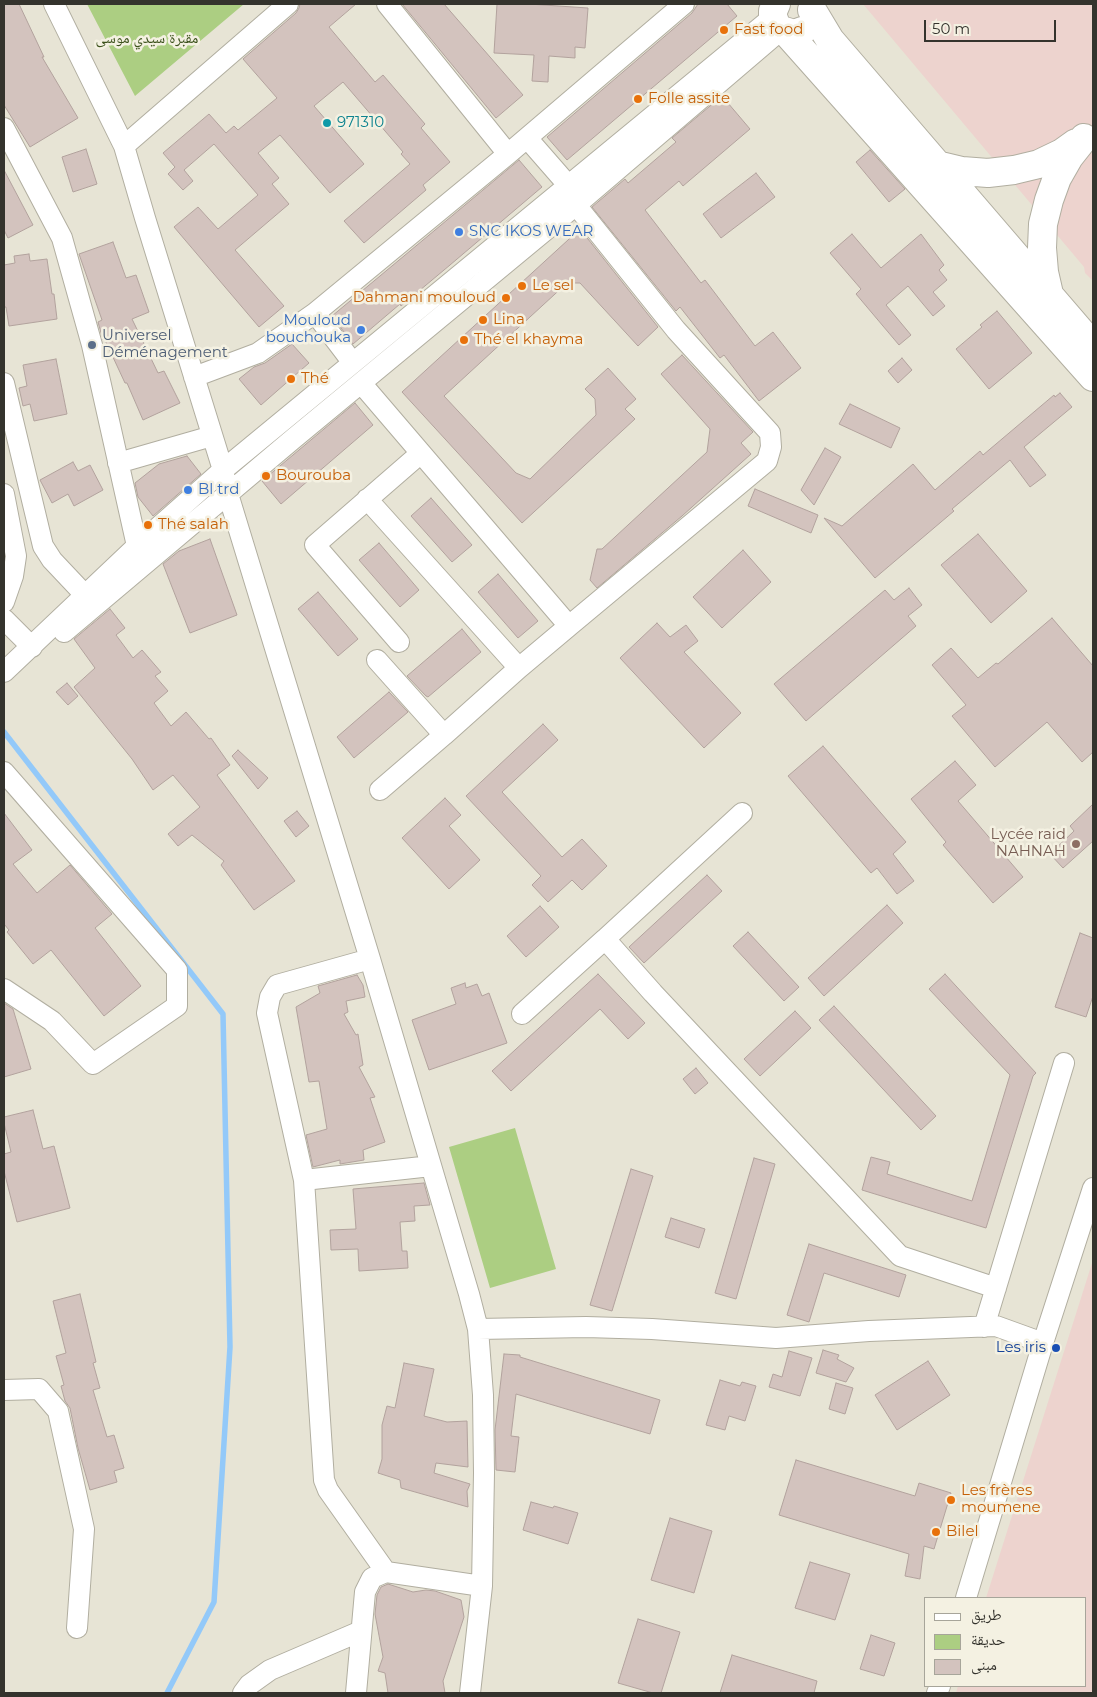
<!DOCTYPE html>
<html>
<head>
<meta charset="utf-8">
<style>
	body { margin:0 }
	#map { position:relative; width:1097px; height:1697px; overflow:hidden; background:#e7e4d5; font-family:Montserrat,"Noto Naskh Arabic",sans-serif }
	canvas { display:block }
	.frame { position:absolute; inset:0; border:5px solid #34332d; pointer-events:none }
	.legend { position:absolute; left:924px; top:1597px; width:162px; height:90px; box-sizing:border-box; background:#f4f1e2; border:1px solid #a7a59a; margin:0; padding:6px 9px; list-style:none; font-size:15px; color:#34332d }
	.legend li { display:flex; align-items:center; gap:10px; height:25px }
	.legend b { width:25px; border:1px solid #a7a59a }
	.scale { position:absolute; left:924px; top:20px; width:132px; height:22px; box-sizing:border-box; border:2px solid #34332d; border-top:0; padding-left:6px; font-size:15px; line-height:18px; white-space:nowrap; color:#34332d; -webkit-text-stroke:4px #f4f1e2; paint-order:stroke }
</style>
</head>
<body>
<div id="map">
<canvas width="1097" height="1697"></canvas>
<div class="frame"></div>
<ul class="legend">
<li><b style="height:6px;background:#fff"></b>طريق</li>
<li><b style="height:14px;background:#acce82"></b>حديقة</li>
<li><b style="height:14px;background:#d3c3be"></b>مبنى</li>
</ul>
<div class="scale">50 m</div>
</div>
<script>
const g = document.querySelector('canvas').getContext('2d');
g.lineJoin = 'round';
function paint(path, color) {
  g.fillStyle = color;
  g.fill(path, 'evenodd');
}
function toPath(rows) {
  const path = new Path2D();
  for (const r of rows) {
    path.moveTo(r[0], r[1]);
    for (let i = 2; i < r.length; i += 2) path.lineTo(r[i], r[i + 1]);
  }
  return path;
}
function strokePath(path, color, width, dash) {
  g.strokeStyle = color;
  g.lineWidth = width;
  g.lineCap = dash ? 'butt' : 'round';
  g.setLineDash(dash || []);
  g.stroke(path);
}
function label(font, color, halo, rows, align = 'center') {
  g.font = font + ' Montserrat,"Noto Naskh Arabic",sans-serif';
  g.lineWidth = 5;
  g.setLineDash([]);
  g.textBaseline = 'middle';
  g.strokeStyle = halo;
  g.fillStyle = color;
  for (const [text, x, y, turn = 0] of rows) {
    g.save();
    g.translate(x, y);
    g.rotate((+turn || 0) * Math.PI / 180);
    g.textAlign = isNaN(turn) ? turn : align;
    if (halo) g.strokeText(text, 0, 0);
    g.fillText(text, 0, 0);
    g.restore();
  }
}
const industrial = toPath([
	[863,4,1093,4,1093,281,1085,273,1084,267],
	[1093,1260,1093,1693,956,1693,958,1686,1086,1686,1086,1598,986,1598]
]);
const green = toPath([
	[87,4,244,4,135,96],
	[515,1128,556,1269,490,1288,449,1147]
]);
const stream = toPath([
	[4,732,223,1014,230,1347,214,1602,167,1693]
]);
const building = toPath([
	[4,4,19,4,44,57,42,57,78,118,30,147,4,105,4,4],
	[300,4,356,4,329,27,375,82,383,75,425,124,421,128,450,162,423,185,426,190,364,243,344,221,410,164,401,154,403,152,343,82,314,106,364,164,330,193,280,135,258,153,279,178,272,184,289,204,235,250,284,306,259,327,174,227,198,207,218,229,258,195,214,144,184,170,193,181,183,190,168,174,175,167,163,153,209,114,226,133,234,126,238,130,277,98,243,59,296,13,299,8,300,4],
	[402,4,444,4,523,95,496,118,402,4],
	[497,4,529,4,588,8,585,48,575,47,575,58,549,56,548,82,532,81,534,55,494,53,497,4],
	[698,4,727,4,737,16,567,160,547,137,692,13,698,4],
	[722,96,750,129,683,186,679,181,645,210,701,283,705,280,755,346,773,332,801,368,759,401,724,355,720,358,680,307,676,311,592,207,625,179,628,183,676,142,672,138,722,96],
	[86,149,97,184,73,192,62,157,86,149],
	[870,150,905,189,889,202,856,162,870,150],
	[519,160,542,187,450,265,401,306,400,304,353,344,332,316,519,160],
	[4,170,33,225,8,238,4,230,4,170],
	[756,173,775,197,721,238,703,214,756,173],
	[580,229,658,327,638,346,580,283,567,283,444,396,516,473,530,479,596,415,595,399,585,389,608,368,636,399,625,409,635,419,522,523,402,392,580,229],
	[852,234,881,268,921,234,944,265,939,270,947,280,933,292,945,306,933,316,908,286,886,305,911,335,899,345,856,294,861,289,830,253,852,234],
	[113,242,126,278,136,275,149,312,132,319,158,373,164,371,180,403,143,420,127,383,125,383,105,340,103,340,98,322,102,320,79,254,113,242],
	[29,254,30,261,47,259,52,294,54,294,57,319,9,326,6,307,4,307,4,265,15,263,14,256,29,254],
	[997,311,1032,353,989,389,956,349,982,327,980,325,997,311],
	[292,344,309,363,261,405,239,379,254,367,265,363,292,344],
	[682,355,753,432,741,443,751,454,682,516,597,588,590,580,597,549,602,549,707,452,710,429,661,374,682,355],
	[902,358,912,370,898,383,888,371,902,358],
	[56,359,67,414,34,421,30,404,23,406,19,388,27,386,23,365,56,359],
	[1060,393,1072,407,1024,447,1046,475,1030,487,1010,460,952,509,954,511,875,578,824,518,842,526,913,464,935,490,980,451,983,455,1054,395,1055,397,1060,393],
	[355,403,373,425,281,504,262,481,355,403],
	[850,404,900,428,891,448,839,424,850,404],
	[825,448,841,457,814,505,801,490,825,448],
	[187,456,201,474,153,516,138,497,135,483,159,464,187,456],
	[73,462,78,471,90,465,103,490,74,506,68,494,52,503,40,480,73,462],
	[755,489,818,515,811,533,748,506,755,489],
	[431,498,472,545,452,562,411,516,431,498],
	[978,534,1027,591,991,623,941,565,978,534],
	[210,539,237,615,190,633,163,564,179,551,210,539],
	[379,543,419,590,400,607,359,560,379,543],
	[743,550,771,582,722,628,693,597,743,550],
	[498,574,538,621,518,638,478,592,498,574],
	[909,588,922,605,908,616,916,626,806,721,774,684,885,590,894,600,909,588],
	[318,592,358,639,338,656,298,609,318,592],
	[110,609,125,628,116,635,133,658,142,650,161,672,155,676,168,691,154,703,171,726,186,712,209,739,211,738,230,765,217,775,295,881,254,910,221,865,224,861,192,835,178,846,168,834,200,807,173,775,153,790,132,759,74,687,95,668,74,639,110,609],
	[1052,618,1093,666,1093,752,1082,762,1047,722,995,767,952,716,966,705,932,665,951,648,978,678,996,663,998,664,1052,618],
	[657,623,670,637,686,625,698,641,684,652,741,713,704,748,620,658,657,623],
	[462,629,481,652,428,697,426,696,407,676,462,629],
	[67,683,78,696,68,705,56,692,67,683],
	[389,692,408,712,354,758,337,737,389,692],
	[543,724,558,740,502,792,562,857,582,839,607,866,582,890,572,880,548,902,532,885,541,876,466,796,543,724],
	[823,746,906,842,893,854,914,881,897,894,877,868,871,873,788,776,823,746],
	[238,750,268,778,258,789,232,756,238,750],
	[955,761,976,785,958,801,1023,877,993,903,943,845,946,842,911,799,955,761],
	[445,798,461,815,449,826,480,860,449,889,402,838,445,798],
	[1093,804,1093,841,1063,868,1050,854,1074,831,1070,826,1093,804],
	[297,811,309,826,296,837,284,821,297,811],
	[4,813,32,850,13,864,37,893,70,865,112,914,95,928,141,986,104,1016,51,950,33,964,7,932,9,930,4,924,4,813],
	[707,875,722,891,644,963,629,947,707,875],
	[887,905,903,923,824,996,808,978,887,905],
	[540,906,559,927,526,957,507,936,540,906],
	[748,932,799,987,784,1001,733,946,748,932],
	[1080,933,1093,938,1093,996,1086,1017,1055,1007,1080,933],
	[598,974,645,1023,628,1039,600,1009,511,1091,492,1071,598,974],
	[945,974,1036,1073,1033,1076,986,1228,862,1190,871,1157,890,1162,887,1174,972,1201,1010,1075,929,989,945,974],
	[357,975,363,985,365,997,346,1001,348,1012,344,1014,356,1035,358,1034,363,1065,359,1067,375,1097,370,1098,385,1142,363,1150,364,1160,340,1164,340,1160,313,1167,306,1135,327,1129,319,1081,309,1082,296,1007,320,993,318,986,357,975],
	[465,983,466,988,477,984,482,996,489,993,507,1043,429,1070,412,1020,456,1004,451,988,465,983],
	[4,1003,13,1009,31,1069,4,1077,4,1003],
	[834,1006,936,1116,921,1130,819,1020,834,1006],
	[795,1011,811,1028,760,1076,744,1059,795,1011],
	[696,1068,708,1083,695,1094,683,1079,696,1068],
	[33,1110,43,1149,54,1146,70,1208,17,1222,4,1171,4,1154,11,1152,4,1123,4,1117,33,1110],
	[754,1158,775,1164,736,1299,715,1293,754,1158],
	[631,1169,653,1176,612,1311,590,1305,631,1169],
	[424,1183,430,1205,414,1206,415,1221,400,1222,402,1251,407,1251,408,1268,359,1271,358,1249,331,1250,330,1230,356,1229,353,1189,424,1183],
	[671,1218,705,1229,699,1248,665,1237,671,1218],
	[809,1244,906,1275,899,1297,824,1273,809,1322,787,1315,809,1244],
	[80,1294,96,1362,93,1363,100,1388,93,1390,107,1437,114,1435,124,1468,114,1471,117,1482,90,1490,78,1448,70,1408,65,1401,61,1386,64,1385,56,1356,66,1353,53,1301,80,1294],
	[823,1350,839,1355,837,1359,854,1368,846,1382,816,1373,823,1350],
	[789,1351,812,1358,800,1396,769,1387,773,1374,782,1377,789,1351],
	[504,1354,520,1355,520,1357,660,1400,650,1434,516,1394,511,1436,519,1437,515,1472,496,1470,495,1430,504,1354],
	[928,1361,950,1395,897,1430,875,1395,928,1361],
	[404,1363,434,1369,424,1416,447,1422,467,1421,468,1467,436,1463,434,1473,470,1484,467,1491,468,1507,401,1488,400,1480,378,1473,382,1459,382,1425,387,1406,395,1408,404,1363],
	[720,1380,740,1386,742,1382,756,1386,745,1421,729,1416,725,1430,706,1425,720,1380],
	[836,1383,853,1388,845,1414,829,1409,836,1383],
	[796,1460,915,1496,919,1483,951,1493,934,1549,924,1546,920,1579,905,1576,909,1554,779,1515,796,1460],
	[531,1502,553,1508,554,1506,578,1513,568,1544,523,1530,531,1502],
	[670,1518,712,1531,694,1593,651,1580,670,1518],
	[810,1562,850,1574,835,1620,795,1608,810,1562],
	[388,1584,413,1592,426,1590,435,1591,461,1600,464,1617,443,1681,445,1693,388,1693,385,1673,378,1671,383,1657,375,1614,377,1595,381,1587,388,1584],
	[638,1619,680,1632,661,1693,653,1693,618,1683,638,1619],
	[871,1635,895,1643,884,1676,860,1669,871,1635],
	[732,1655,817,1681,814,1693,720,1693,732,1655]
]);
const minor = toPath([
	[54,4,124,146,145,218,223,470,228,494,370,959,469,1294,478,1329,483,1395,484,1473,482,1586,470,1693],
	[387,4,508,154],
	[4,128,62,238,92,345,137,546],
	[124,146,288,4],
	[315,313,353,363],
	[194,377,258,353,315,313,508,154,684,4],
	[4,383,43,546,52,560,85,595],
	[361,383,569,626,767,461,771,447,770,433,676,330,576,205,568,185,527,138],
	[118,463,212,436],
	[4,494,16,556,13,576,4,602],
	[367,499,519,668],
	[4,619,32,647],
	[64,632,293,439,576,205,781,30],
	[399,642,315,545,421,453],
	[377,660,444,735,519,668,569,626],
	[4,672,137,546,223,470,773,17],
	[4,772,177,970,177,1006,93,1064,52,1021,4,989],
	[380,790,444,735],
	[742,813,605,939,653,993,900,1256,996,1288],
	[370,959,277,985,270,997,267,1013,304,1180,324,1480,328,1490,386,1572],
	[522,1014,605,939],
	[304,1180,431,1166],
	[984,1327,1064,1063],
	[478,1329,586,1327,652,1329,776,1338,869,1331,996,1326,1043,1343],
	[4,1390,39,1389,58,1411,84,1529,77,1628],
	[966,1598,1043,1343,1093,1188],
	[243,1693,249,1685,270,1670,361,1631],
	[356,1693,365,1592,372,1578,386,1572,482,1586],
	[937,1693,940,1686]
]);
const highway = toPath([
	[776,4,773,11,773,17,776,25,781,30,794,34,802,31],
	[812,10,830,40,1093,346],
	[787,33,1093,377],
	[937,165,962,171,988,173,1014,170,1039,164,1062,153,1076,143],
	[1049,294,1044,272,1042,248,1043,224,1049,200,1057,178,1069,157,1084,138]
]);
const markers = [
	[724,30,5,"#e8710a"],
	[638,99,5,"#e8710a"],
	[327,123,5,"#0f9aa8"],
	[459,232,5,"#3f7fe0"],
	[522,286,5,"#e8710a"],
	[506,298,5,"#e8710a"],
	[483,320,5,"#e8710a"],
	[361,330,5,"#3f7fe0"],
	[464,340,5,"#e8710a"],
	[92,345,5,"#5c6f8a"],
	[291,379,5,"#e8710a"],
	[266,476,5,"#e8710a"],
	[188,490,5,"#3f7fe0"],
	[148,525,5,"#e8710a"],
	[1076,844,5,"#8d6e63"],
	[1056,1348,5,"#1a4fb4"],
	[951,1500,5,"#e8710a"],
	[936,1532,5,"#e8710a"]
];
const foodNames = [
	["Fast food",734,30],
	["Folle assite",648,99],
	["Le sel",532,286],
	["Dahmani mouloud",496,298,"right"],
	["Lina",493,320],
	["Thé el khayma",474,340],
	["Thé",301,379],
	["Bourouba",276,476],
	["Thé salah",158,525],
	["Les frères",961,1491],
	["moumene",961,1508],
	["Bilel",946,1532]
];
const parkNames = [
	["مقبرة سيدي موسى",147,39]
];
const cultureNames = [
	["971310",337,123]
];
const shopNames = [
	["SNC IKOS WEAR",469,232],
	["Mouloud",351,321,"right"],
	["bouchouka",351,338,"right"],
	["Bl trd",198,490]
];
const serviceNames = [
	["Universel",102,336],
	["Déménagement",102,353]
];
const educationNames = [
	["Lycée raid",1066,835],
	["NAHNAH",1066,852]
];
const transitNames = [
	["Les iris",1046,1348]
];
paint(industrial, '#edd3ce');
paint(green, '#acce82');
strokePath(stream, '#93c9f9', 5.5);
paint(building, '#d3c3be');
strokePath(building, '#b2a29d', 1);
strokePath(minor, '#b1aea0', 22);
strokePath(highway, '#b1aea0', 30);
strokePath(minor, '#fff', 20);
strokePath(highway, '#fff', 28);
for (const [x, y, r, color] of markers) {
  const dot = new Path2D();
  dot.arc(x, y, r, 0, 2 * Math.PI);
  g.fillStyle = color;
  g.fill(dot);
  strokePath(dot, '#f4f1e2', 2);
}
label('15px', '#c56008', '#f4f1e2', foodNames, 'left');
label('15px', '#3c521c', '#f4f1e2', parkNames);
label('15px', '#0d838f', '#f4f1e2', cultureNames, 'left');
label('15px', '#366cbe', '#f4f1e2', shopNames, 'left');
label('15px', '#4e5e75', '#f4f1e2', serviceNames, 'left');
label('15px', '#785e54', '#f4f1e2', educationNames, 'right');
label('15px', '#164399', '#f4f1e2', transitNames, 'right');
</script>
</body>
</html>
